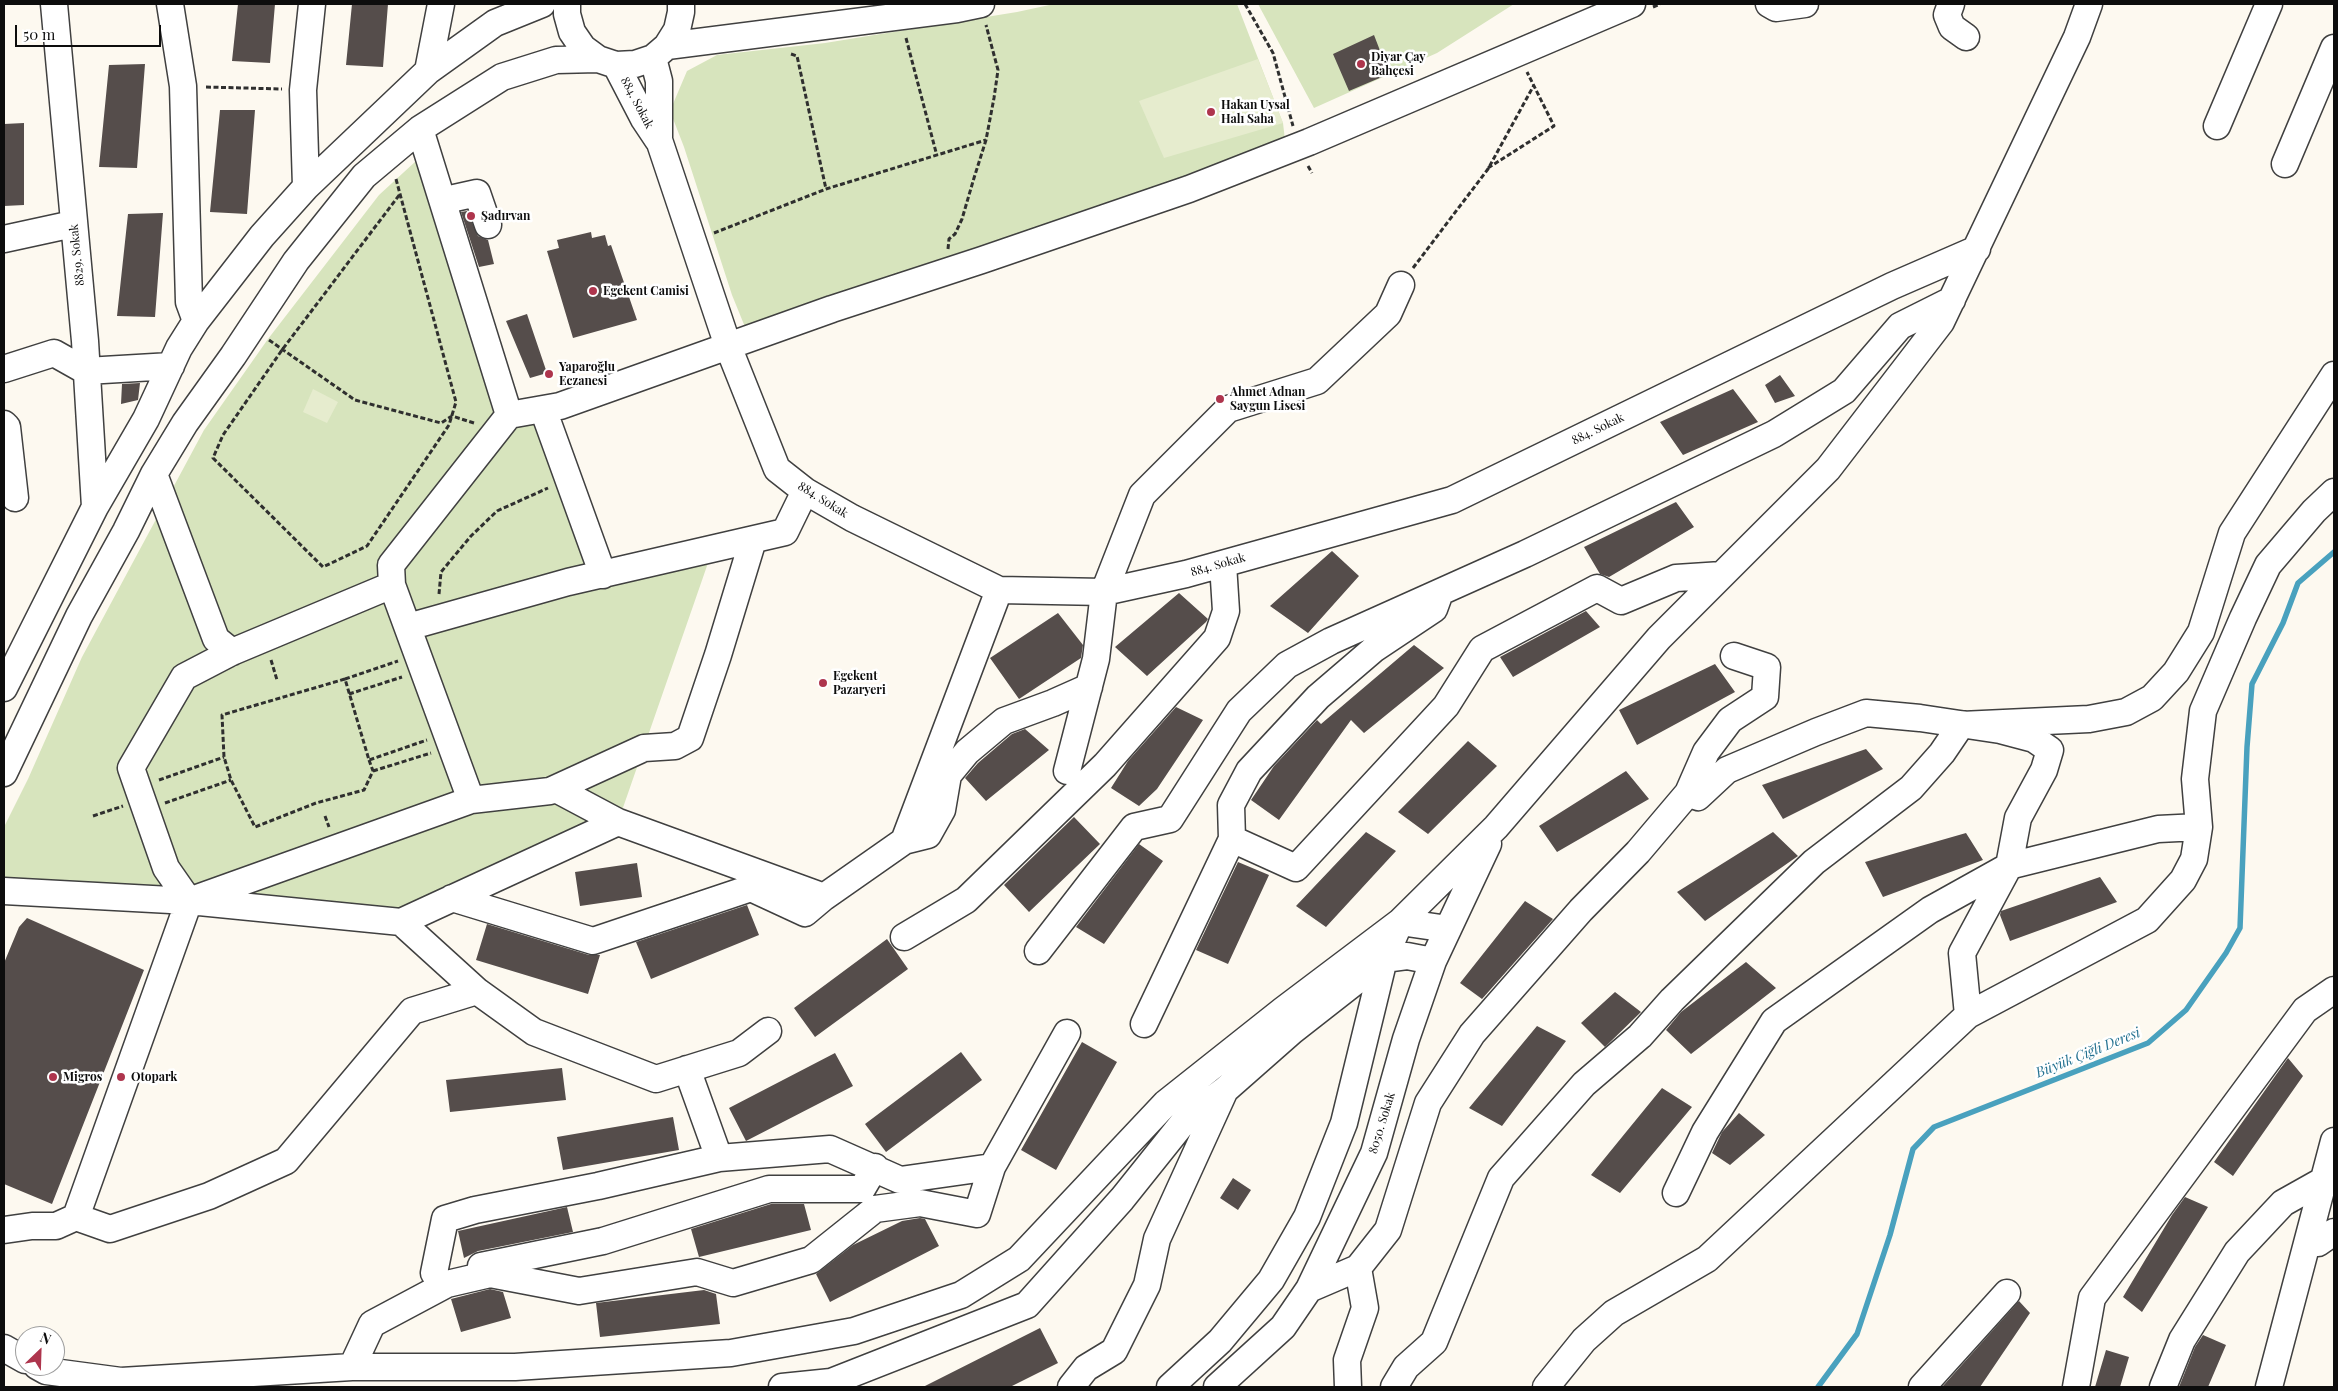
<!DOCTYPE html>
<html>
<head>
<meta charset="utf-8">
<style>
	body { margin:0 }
	#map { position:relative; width:2338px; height:1391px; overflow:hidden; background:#fdf9f0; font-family:"Playfair Display",serif }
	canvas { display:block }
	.frame { position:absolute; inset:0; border:5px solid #0d0d0d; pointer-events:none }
	.north { position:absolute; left:15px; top:1326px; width:50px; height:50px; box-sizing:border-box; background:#fff; border:1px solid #9e9e9e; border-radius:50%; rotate:24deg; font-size:14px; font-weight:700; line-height:20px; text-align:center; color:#0d0d0d }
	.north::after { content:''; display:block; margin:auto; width:18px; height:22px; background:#ae354d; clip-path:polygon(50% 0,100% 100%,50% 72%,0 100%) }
	.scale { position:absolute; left:15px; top:25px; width:146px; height:22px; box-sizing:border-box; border:2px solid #0d0d0d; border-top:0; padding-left:6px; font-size:15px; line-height:18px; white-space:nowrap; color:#0d0d0d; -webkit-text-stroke:4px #fff; paint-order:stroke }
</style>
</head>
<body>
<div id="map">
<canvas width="2338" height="1391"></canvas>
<div class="frame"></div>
<div class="north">N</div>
<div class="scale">50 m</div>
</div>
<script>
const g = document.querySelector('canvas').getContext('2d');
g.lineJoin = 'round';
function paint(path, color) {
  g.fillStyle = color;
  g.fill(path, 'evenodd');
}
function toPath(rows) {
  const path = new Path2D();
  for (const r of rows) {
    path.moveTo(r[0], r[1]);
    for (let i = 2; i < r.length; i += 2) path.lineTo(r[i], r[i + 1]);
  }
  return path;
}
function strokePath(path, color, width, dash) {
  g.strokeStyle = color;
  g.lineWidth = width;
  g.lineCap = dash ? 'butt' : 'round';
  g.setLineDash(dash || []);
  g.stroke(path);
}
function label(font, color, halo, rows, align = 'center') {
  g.font = font + ' "Playfair Display",serif';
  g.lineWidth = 5;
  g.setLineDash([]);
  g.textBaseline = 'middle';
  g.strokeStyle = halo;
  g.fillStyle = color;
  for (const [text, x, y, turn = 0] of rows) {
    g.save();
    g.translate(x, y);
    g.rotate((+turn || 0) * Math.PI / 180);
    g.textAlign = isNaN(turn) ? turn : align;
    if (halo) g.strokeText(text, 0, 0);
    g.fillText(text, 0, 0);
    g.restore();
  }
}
const green = toPath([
	[1054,4,1237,4,1283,123,1285,140,1260,151,745,327,732,295,684,147,670,111,687,71,717,55,825,43,1017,12],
	[1258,4,1514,4,1437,53,1314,108],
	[428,150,494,366,498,429,546,416,594,577,708,563,618,822,391,919,4,894,4,827,28,779,82,657,204,430,268,339,379,195]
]);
const pitch = toPath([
	[1258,59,1283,123,1164,158,1139,101],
	[313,389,338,402,327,423,303,412]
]);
const stream = toPath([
	[1818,1387,1857,1334,1890,1235,1913,1149,1934,1127,2148,1043,2186,1010,2226,953,2240,928,2247,747,2252,684,2283,623,2298,583,2334,552]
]);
const building = toPath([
	[238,4,275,4,270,63,232,61],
	[352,4,388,4,383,67,346,65],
	[1374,35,1389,74,1349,91,1333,54],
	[145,64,137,168,99,167,109,65],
	[220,110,255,110,247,214,210,212],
	[24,123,24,205,4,206,4,124],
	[467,211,478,236,488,240,494,264,479,267,461,212],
	[163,213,155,317,117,316,128,214],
	[591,232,592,238,605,235,608,246,611,245,637,320,573,338,547,251,559,248,557,240],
	[527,314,547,373,530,378,506,321],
	[1780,375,1795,396,1775,403,1765,385],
	[140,383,138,400,121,404,122,384],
	[1733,389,1758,422,1683,455,1660,422],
	[1676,502,1694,527,1609,577,1600,574,1584,547],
	[1332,551,1359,576,1308,633,1270,606],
	[1179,593,1208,619,1206,622,1147,676,1115,647],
	[1586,611,1600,627,1513,677,1500,657],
	[1058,613,1083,645,1081,658,1019,699,990,658],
	[1414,645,1444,668,1364,733,1351,720,1279,820,1251,800,1274,766,1317,720,1321,724],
	[1715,664,1735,692,1637,745,1619,710],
	[1176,707,1203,720,1157,789,1139,806,1111,788,1128,761],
	[1025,729,1049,750,986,801,965,778,978,763,1012,734],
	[1468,741,1497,766,1428,834,1398,812],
	[1866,749,1883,769,1783,819,1762,785],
	[1626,771,1649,799,1557,852,1539,826],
	[1074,817,1100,844,1029,912,1004,885],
	[1366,832,1396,851,1326,927,1296,906],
	[1773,832,1798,856,1705,921,1677,892],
	[1966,833,1983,860,1883,897,1865,862],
	[1139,844,1163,861,1104,944,1076,927],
	[1238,862,1269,875,1228,964,1196,950],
	[637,863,642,897,580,906,575,872],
	[2100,877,2117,902,2010,941,2000,915,2001,911],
	[1525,901,1553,919,1482,999,1460,983],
	[747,905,759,935,651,979,636,942],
	[27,918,144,970,52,1204,4,1184,4,963,19,927],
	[487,924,589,955,600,955,588,994,476,960],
	[887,939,908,969,815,1037,794,1008],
	[1746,962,1776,988,1691,1054,1666,1030,1681,1012],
	[1615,992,1641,1012,1605,1047,1581,1023],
	[1537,1026,1566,1041,1502,1126,1469,1108],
	[1082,1042,1117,1062,1056,1170,1021,1150],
	[961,1052,982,1080,886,1152,865,1124],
	[835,1053,853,1086,746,1141,729,1108],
	[2288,1058,2303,1076,2233,1176,2214,1162],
	[562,1068,566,1100,450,1112,446,1080],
	[1662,1088,1692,1107,1620,1193,1591,1175],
	[1739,1113,1765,1135,1730,1165,1712,1153,1722,1132],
	[673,1117,679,1150,563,1170,557,1137],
	[1233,1178,1251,1190,1238,1210,1220,1198],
	[2185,1197,2208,1207,2142,1312,2123,1297,2172,1215],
	[771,1204,804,1204,811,1230,699,1257,691,1229],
	[567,1207,573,1232,478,1251,464,1258,458,1231],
	[920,1218,925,1219,939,1246,830,1302,816,1274,853,1245,902,1221],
	[490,1289,503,1292,511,1318,461,1332,451,1299],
	[704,1290,716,1294,720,1324,600,1337,596,1303],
	[2019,1301,2030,1313,1980,1387,1942,1387],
	[1040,1328,1058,1363,1010,1387,923,1387],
	[2203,1335,2226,1345,2208,1387,2179,1387,2195,1347],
	[2106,1350,2129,1357,2120,1387,2095,1387]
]);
const path = toPath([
	[1245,4,1273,53,1293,126],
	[1653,7,1660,4],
	[906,38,937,156],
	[791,54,797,56,826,189],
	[206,87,282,89],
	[1308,166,1312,173],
	[1488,168,1554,126,1527,72],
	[396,179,400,194,456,402,449,425,367,546,323,567,213,458,223,435,282,350,400,194],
	[508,218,517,215],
	[714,233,826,189,986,140],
	[948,249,949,239,955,234,962,219,974,178,986,140,994,98,998,70,986,25],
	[1413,268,1488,169,1534,85],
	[269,340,355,400,441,423,452,416,474,423],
	[439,594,441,572,471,536,497,511,548,488],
	[271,660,277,680],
	[345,679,398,661],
	[349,694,402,677],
	[369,760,373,771,364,790,316,803,255,827,231,780,224,757,222,715,345,679,369,760,427,740],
	[373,771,431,753],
	[159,780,224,757],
	[165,803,231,780],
	[93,816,123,806],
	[325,816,329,827]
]);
const minor = toPath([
	[54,4,85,341,95,507],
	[170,4,183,86,189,302,196,321],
	[567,4,567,14,572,32,583,48,598,59,616,65,635,64,653,58,667,46,677,30,681,12,681,4],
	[1769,4,1776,8,1805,4],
	[1951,4,1947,15,1952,27,1966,37],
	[667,46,957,9,981,4],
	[653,58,659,81,659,140,728,346,777,469,805,491,852,518,999,590,1104,592,1186,574,1452,500,1892,286,1977,249],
	[616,65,644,119,658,140],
	[428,71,441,4],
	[2217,126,2269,4],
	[2285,164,2334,48],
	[306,187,303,90,312,4],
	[450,199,477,193,488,225],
	[4,239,73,224],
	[4,369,54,353,86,371,171,366],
	[543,409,603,575],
	[509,415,560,406,832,309,982,260,1189,189,1309,142,1632,4],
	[4,424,7,427,15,498],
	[154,474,216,639,232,652],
	[392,585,471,800,189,901,166,868,131,768,184,677,232,652,392,585,391,565,509,415,420,129],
	[408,627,568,582,785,532,805,491],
	[4,688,95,507,146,419,179,348,196,321,262,236,306,187,428,71,495,23,542,4],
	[1067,771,1096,659,1104,592,1142,495,1228,409,1317,381,1388,314,1401,285],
	[4,773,79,616,126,531,154,474,185,423,233,356,296,261,364,176,420,129,502,77,556,60,598,59],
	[556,789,618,822],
	[1688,793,1698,797,1727,770,1816,732,1866,713,1920,718,2000,730,2034,739,2050,750,2044,770,2018,818,2009,866,1962,953,1968,1015],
	[471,800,550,791,644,748,675,746,690,738,718,655,753,540],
	[1232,839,1231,805,1249,771,1318,697,1374,649,1434,609,1438,598],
	[904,841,928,835,942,810,948,775,967,752,1004,721,1053,703,1089,687],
	[4,891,189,901,401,922,477,991,534,1032,656,1079,739,1053,768,1031],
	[452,898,593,941,751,888,805,913,824,897],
	[189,901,76,1217,110,1229,209,1196,286,1161,412,1011,477,991],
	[401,922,618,822,824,897,904,841,999,590],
	[904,937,966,900,1105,765,1217,638,1226,611,1223,564],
	[1038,951,1134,827,1170,819,1239,711,1287,665,1331,641,1525,554,1774,434,1844,391,1900,326,1952,300],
	[1144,1024,1232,839,1296,868,1446,706,1482,649,1597,588,1621,601,1676,578,1722,575],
	[719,1158,830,1149,900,1180,992,1167,1067,1033],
	[1676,1193,1705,1132,1774,1021,1930,910,2009,866,2158,829,2199,827],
	[4,1230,32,1226,56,1226,76,1217],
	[2309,1243,2318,1243,2334,1232],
	[481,1266,603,1241,769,1189,862,1189,875,1167],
	[434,1273,445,1219,475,1210,598,1186,719,1158,687,1069],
	[1309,1289,1358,1268,1388,1230,1428,1103,1472,1034,1581,910,1638,852,1688,793,1706,752,1730,720,1765,697,1767,667,1734,656],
	[4,1348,25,1360],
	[37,1366,46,1371,121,1381,352,1367,515,1367,731,1353,854,1331,961,1295,1019,1259,1166,1103,1282,1011,1400,922,1496,827,1659,638,1828,469,1941,322,2077,37,2089,4],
	[352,1367,372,1324,447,1284,490,1274,579,1291,697,1272,733,1283,811,1260,875,1209,920,1203,977,1214,992,1167],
	[782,1387,831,1382,1027,1305,1122,1199,1186,1119,1225,1090,1292,1031,1384,959,1407,956,1433,961],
	[1071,1387,1086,1368,1114,1351,1147,1285,1157,1239,1224,1092],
	[1170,1387,1220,1341,1271,1280,1307,1217,1344,1123,1384,959,1400,922,1448,929],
	[1217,1387,1283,1327,1309,1289,1374,1153,1406,1039,1433,961,1488,844],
	[1348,1387,1347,1360,1365,1308,1358,1268],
	[1394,1387,1406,1367,1434,1342,1501,1178,1584,1084,1640,1036,1672,1000,1814,862,1911,788,1942,753,1961,725,2089,719,2126,712,2152,698,2176,672,2201,632,2232,533,2334,375],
	[1546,1387,1584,1340,1614,1313,1707,1259,1968,1015,2147,920,2183,880,2194,859,2199,827,2195,779,2203,711,2243,618,2268,565,2314,511,2334,492],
	[1922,1387,2007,1293],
	[2076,1387,2092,1298,2305,1010,2334,990],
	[2163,1387,2182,1340,2237,1252,2283,1203,2324,1180],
	[2269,1387,2334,1141]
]);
const markers = [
	[1361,64,5,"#ae354d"],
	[1211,112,5,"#ae354d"],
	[471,216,5,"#ae354d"],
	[593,291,5,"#ae354d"],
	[549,374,5,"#ae354d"],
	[1220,399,5,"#ae354d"],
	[823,683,5,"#ae354d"],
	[53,1077,5,"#ae354d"],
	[121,1077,5,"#ae354d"]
];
const poiNames = [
	["Diyar Çay",1371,57],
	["Bahçesi",1371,71],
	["Hakan Uysal",1221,105],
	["Halı Saha",1221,119],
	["Şadırvan",481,216],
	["Egekent Camisi",603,291],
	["Yaparoğlu",559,367],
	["Eczanesi",559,381],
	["Ahmet Adnan",1230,392],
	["Saygun Lisesi",1230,406],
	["Egekent",833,676],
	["Pazaryeri",833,690],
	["Migros",63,1077],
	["Otopark",131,1077]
];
const streetNames = [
	["884. Sokak",637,103,62],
	["8829. Sokak",77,255,-96],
	["884. Sokak",1598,429,-26],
	["884. Sokak",823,500,32],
	["884. Sokak",1218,565,-16],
	["8050. Sokak",1382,1123,-73]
];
const waterNames = [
	["Büyük Çiğli Deresi",2088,1053,-22]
];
paint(green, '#d7e4bd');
paint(pitch, '#e6ecce');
strokePath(stream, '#49a1be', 5.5);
paint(building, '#554d4b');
strokePath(minor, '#404040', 29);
strokePath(path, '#2f2f2f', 3, [5, 2.5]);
strokePath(minor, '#fff', 26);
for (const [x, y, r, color] of markers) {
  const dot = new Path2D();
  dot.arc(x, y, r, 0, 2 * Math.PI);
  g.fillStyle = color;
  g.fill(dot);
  strokePath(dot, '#fff', 2);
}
label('bold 12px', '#0d0d0d', '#fff', poiNames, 'left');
label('12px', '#0d0d0d', '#fff', streetNames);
label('italic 14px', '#257291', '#fff', waterNames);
</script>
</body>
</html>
